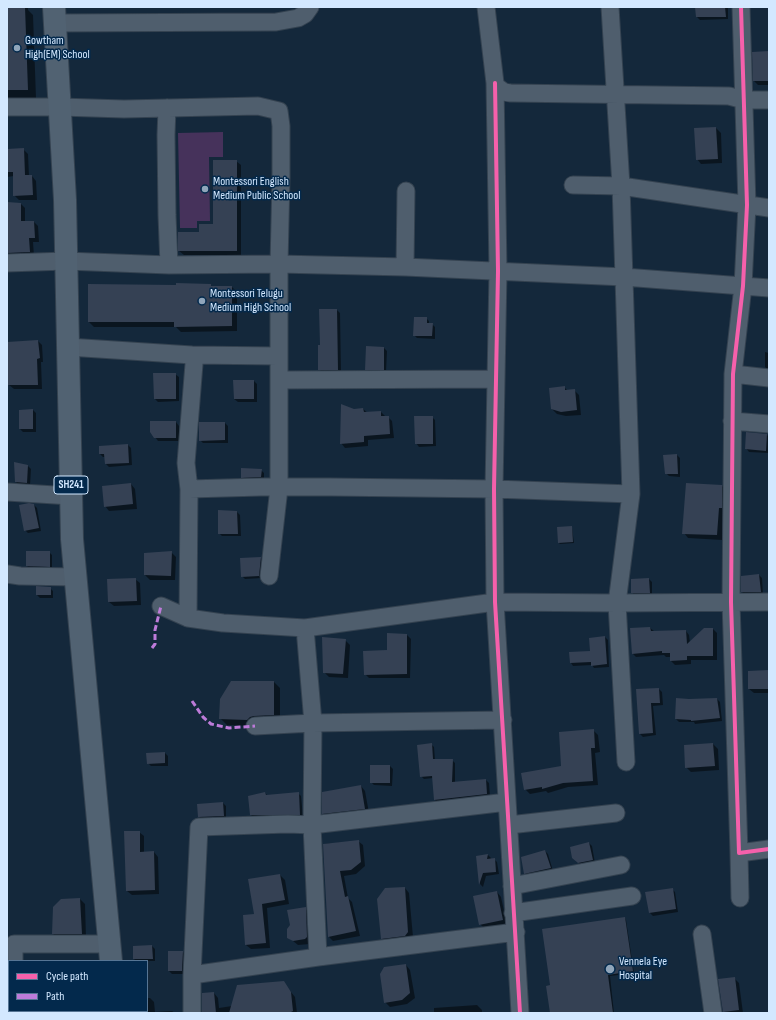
<!DOCTYPE html>
<html>
<head>
<meta charset="utf-8">
<style>
	body { margin:0 }
	#map { position:relative; width:776px; height:1020px; overflow:hidden; background:#14283b; font-family:"Sofia Sans Condensed",sans-serif }
	canvas { display:block }
	.frame { position:absolute; inset:0; border:8px solid #d3e8ff; pointer-events:none }
	.legend { position:absolute; left:8px; top:960px; width:140px; height:52px; box-sizing:border-box; background:#03294c; border:1px solid #567594; margin:0; padding:5px 7px; list-style:none; font-size:12px; color:#d3e8ff }
	.legend li { display:flex; align-items:center; gap:8px; height:20px }
	.legend b { width:20px; border:1px solid #567594 }
</style>
</head>
<body>
<div id="map">
<canvas width="776" height="1020"></canvas>
<div class="frame"></div>
<ul class="legend">
<li><b style="height:5px;background:#f560ab"></b>Cycle path</li>
<li><b style="height:5px;background:#bd7bd9"></b>Path</li>
</ul>
</div>
<script>
const g = document.querySelector('canvas').getContext('2d');
g.lineJoin = 'round';
function paint(path, color) {
  g.fillStyle = color;
  g.fill(path, 'evenodd');
}
function toPath(rows) {
  const path = new Path2D();
  for (const r of rows) {
    path.moveTo(r[0], r[1]);
    for (let i = 2; i < r.length; i += 2) path.lineTo(r[i], r[i + 1]);
  }
  return path;
}
function strokePath(path, color, width, dash) {
  g.strokeStyle = color;
  g.lineWidth = width;
  g.lineCap = dash ? 'butt' : 'round';
  g.setLineDash(dash || []);
  g.stroke(path);
}
function label(font, color, halo, rows, align = 'center') {
  g.font = font + ' "Sofia Sans Condensed",sans-serif';
  g.lineWidth = 3;
  g.setLineDash([]);
  g.textBaseline = 'middle';
  g.strokeStyle = halo;
  g.fillStyle = color;
  for (const [text, x, y, turn = 0] of rows) {
    g.save();
    g.translate(x, y);
    g.rotate((+turn || 0) * Math.PI / 180);
    g.textAlign = isNaN(turn) ? turn : align;
    if (halo) g.strokeText(text, 0, 0);
    g.fillText(text, 0, 0);
    g.restore();
  }
}
const green = toPath([
	[223,132,223,157,209,157,210,221,197,221,197,228,180,228,178,133]
]);
const shadow = toPath([
	[7,7,28,7,28,10,33,15,36,98,7,99],
	[696,7,728,7,728,19,700,20,697,17],
	[769,52,769,85,758,85,754,81],
	[716,128,721,133,722,163,701,164,697,159],
	[23,149,28,154,29,176,32,176,36,181,37,200,19,200,14,195,14,176,7,177,7,150],
	[236,161,241,165,241,255,184,255,179,251,214,225],
	[7,203,21,204,25,208,25,222,34,222,38,226,39,242,33,242,34,256,13,257,8,253,7,244],
	[210,285,213,287,232,287,237,292,237,331,181,332,176,327,94,327,89,322,177,286],
	[337,310,340,313,341,372,322,372,319,369,321,346],
	[426,318,429,321,429,324,432,324,435,327,435,339,417,338,414,335],
	[38,341,42,345,43,362,41,362,42,389,14,389,9,385,9,375,7,375,7,343],
	[384,348,387,351,386,372,369,372,366,369],
	[765,352,769,353,769,370,765,367],
	[175,374,179,377,179,401,158,402,155,399],
	[254,381,257,384,257,402,238,402,234,399],
	[564,387,568,391,574,390,579,395,581,415,566,416,557,414,552,409],
	[363,409,368,413,381,412,385,416,388,417,392,421,394,438,368,440,368,446,345,448,341,443,354,410],
	[33,410,36,413,36,432,23,432,20,429],
	[432,417,435,420,436,446,419,447,416,443],
	[176,422,179,426,179,441,158,441,155,437],
	[225,423,228,426,228,443,203,443,200,440],
	[767,435,769,437,769,453,749,452,746,448],
	[128,445,131,448,132,465,109,467,106,464,106,457,103,457,100,454],
	[677,455,680,458,680,477,669,476,666,473,665,456],
	[28,466,31,469,30,486,19,485,16,482],
	[261,470,264,473,264,480,245,480,242,477],
	[131,484,135,489,137,509,109,511,105,506],
	[722,486,726,490,726,512,723,512,722,540,688,538,684,533],
	[34,505,37,508,41,531,28,533,25,530],
	[237,512,240,515,241,536,222,536,219,533],
	[571,527,572,528,574,543,560,544,559,543],
	[49,552,52,555,52,569,30,569,27,566],
	[171,552,176,557,175,580,150,580,145,575],
	[768,553,769,553,769,574,768,573],
	[261,558,264,561,262,578,245,579,242,576],
	[759,575,762,578,763,595,745,595,742,592],
	[135,579,140,583,141,605,114,606,109,602],
	[649,579,652,582,652,595,635,596,632,592],
	[50,588,53,591,53,598,40,598,37,595],
	[650,628,654,631,686,631,689,635,690,643,713,629,717,633,717,660,691,660,691,664,675,665,671,661,671,657,666,657,664,655,636,657,632,653],
	[407,635,411,639,410,678,369,678,365,674],
	[605,637,608,640,609,667,594,668,592,665,573,666,571,663,570,653,591,652],
	[345,640,350,645,348,678,329,677,324,672],
	[769,671,769,693,754,693,749,689],
	[274,682,280,688,280,721,254,726,227,725,220,718],
	[659,689,662,692,663,705,653,706,656,735,643,737,640,734,637,690],
	[717,699,720,702,722,721,695,724,694,722,679,722,676,719,689,700],
	[593,730,598,735,600,752,595,753,598,785,568,787,548,793,546,791,530,794,525,789,562,766],
	[431,744,434,747,435,760,452,760,455,763,455,783,486,780,489,783,490,797,438,803,435,800,433,778,424,779,421,776],
	[713,744,718,749,719,770,691,772,686,767],
	[165,753,168,756,168,766,151,766,148,763],
	[390,766,393,769,392,786,374,785,371,782],
	[361,786,365,791,369,813,328,818,323,813],
	[265,793,268,796,298,793,301,796,303,817,254,818,251,815],
	[223,803,226,806,226,819,202,820,199,817],
	[139,832,144,836,144,852,154,852,158,857,159,894,132,895,127,891],
	[358,841,363,845,365,866,356,874,344,876,348,898,352,902,360,936,333,941,329,937,324,844],
	[589,843,592,846,595,863,582,866,576,861],
	[545,851,548,854,553,871,528,876,525,873],
	[488,855,491,858,490,860,494,859,497,862,499,874,486,876,483,887,480,884,477,857],
	[280,875,285,880,289,904,267,908,270,948,251,949,246,945,255,915,249,880],
	[405,888,409,893,413,937,387,943,382,939],
	[672,889,675,892,678,912,653,916,650,913,647,893],
	[497,892,501,897,507,925,485,929,480,924],
	[80,899,85,904,86,938,58,938,53,934],
	[305,908,310,913,310,944,298,945,288,937,291,925],
	[625,918,626,920,634,973,610,976,614,1013,551,1013,551,986],
	[152,946,155,949,155,961,136,961,134,959],
	[183,952,186,955,185,974,172,974,169,971],
	[406,965,410,970,415,998,407,1004,390,1007,385,1002],
	[734,978,739,983,743,1013,725,1013,724,1011],
	[283,982,295,997,297,1013,202,1013,214,993,218,998,219,1008,232,1006],
	[147,998,150,998,154,1002,155,1012,172,1011,175,1013,135,1013,135,1011,147,1011],
	[477,1005,482,1010,482,1013,504,1012,505,1013,434,1013,434,1008],
	[62,1011,92,1011,93,1013,62,1013]
]);
const building = toPath([
	[7,7,25,7,28,90,7,90],
	[695,7,725,7,726,17,696,17],
	[769,51,769,81,753,81,752,52],
	[716,127,718,159,696,160,694,128],
	[24,148,25,175,32,175,33,195,13,196,13,172,7,172,7,149],
	[213,160,237,160,237,251,178,251,178,232,199,232,199,224,213,224],
	[7,202,21,203,21,221,34,221,35,238,29,238,30,252,7,253],
	[176,283,211,284,211,286,232,286,232,326,174,327,174,322,88,322,88,284,176,285],
	[319,309,337,309,338,370,318,370,318,345,320,345],
	[414,317,427,317,427,323,433,323,432,336,413,336],
	[38,340,40,358,37,359,38,385,8,385,7,342],
	[366,346,384,347,384,370,365,370],
	[153,373,176,373,176,399,154,399],
	[233,380,254,380,254,399,234,399],
	[565,386,565,390,575,389,577,410,561,412,551,409,549,388],
	[341,404,354,409,363,408,364,412,381,411,381,416,389,416,390,434,364,436,364,442,340,444],
	[33,409,33,429,19,429,19,410],
	[414,416,433,416,433,444,415,444],
	[150,421,176,421,176,438,154,438,150,432],
	[199,422,225,422,225,440,199,441],
	[746,432,767,434,766,451,745,449],
	[128,444,129,463,105,464,104,454,99,454,99,446],
	[677,454,678,474,665,474,663,455],
	[14,462,28,465,27,483,15,482],
	[241,468,262,469,261,477,241,478],
	[131,483,133,504,104,507,102,486],
	[686,483,722,485,722,508,719,508,717,535,682,534],
	[29,503,34,504,39,528,24,531,19,505],
	[218,510,237,511,238,534,218,534],
	[572,526,573,542,558,543,557,527],
	[26,551,50,551,50,567,26,566],
	[172,551,171,576,144,575,144,553],
	[261,557,259,576,241,577,240,558],
	[759,574,761,592,741,592,741,576],
	[136,578,137,601,108,602,107,579],
	[649,578,650,593,631,593,631,579],
	[36,586,51,587,51,595,36,595],
	[650,627,651,631,686,630,687,644,704,628,713,628,713,656,687,656,687,660,670,661,670,653,662,653,662,651,632,654,630,628],
	[387,633,407,634,407,674,364,675,363,651,387,650],
	[605,636,607,664,591,666,591,662,570,663,569,652,590,651,589,638],
	[322,637,346,639,343,674,323,673],
	[769,670,769,689,748,689,748,671],
	[231,681,274,681,274,715,254,716,250,717,247,720,219,719,220,699],
	[659,688,660,703,651,703,653,733,639,734,636,689],
	[676,698,689,699,717,698,720,718,691,721,691,720,675,719],
	[594,729,595,748,591,748,593,781,563,783,542,789,542,787,524,790,521,773,561,766,559,732],
	[432,743,433,759,453,759,452,782,486,779,487,794,434,800,432,776,420,777,417,745],
	[713,743,715,766,685,768,684,745],
	[165,752,165,763,147,764,146,753],
	[370,765,390,765,390,783,370,783],
	[361,785,365,809,322,814,322,792],
	[265,792,266,795,299,792,300,815,250,815,248,796],
	[223,802,224,816,198,817,197,804],
	[124,831,140,831,140,852,154,851,155,890,126,891],
	[359,840,361,862,351,870,340,871,345,897,348,896,356,931,328,937,323,844],
	[589,842,593,860,578,863,572,858,570,847],
	[545,850,551,868,524,874,521,857],
	[488,854,487,859,495,858,496,872,483,873,479,885,476,856],
	[280,874,285,900,262,904,266,943,245,945,243,915,254,914,248,879],
	[405,887,408,932,405,936,381,939,377,899,385,888],
	[673,888,676,909,649,913,645,892],
	[497,891,503,920,479,925,473,896],
	[80,898,82,934,52,934,53,907,61,899],
	[306,907,307,937,305,939,293,941,287,938,287,929,290,925,287,910],
	[625,917,633,971,608,975,613,1013,550,1013,546,986,550,985,542,929],
	[152,945,153,959,133,959,133,946],
	[168,951,183,951,182,971,168,971],
	[406,964,410,993,402,1000,384,1003,380,974,384,967],
	[735,977,739,1010,723,1012,718,979],
	[284,981,291,992,293,1011,289,1013,229,1013,237,985],
	[214,992,216,1013,202,1013,202,993]
]);
const minor = toPath([
	[486,7,495,83,497,87,504,92,510,93,729,96,744,100,769,100],
	[610,7,621,186,631,494,617,603,626,762],
	[741,7,747,205,743,286,733,374,731,602,739,853,769,849],
	[55,23,276,22,298,18,305,14,310,7],
	[495,83,498,271,494,489,495,602,520,1013],
	[7,107,60,107,124,109,258,106,279,111,281,126,281,179,279,264,279,488,269,576],
	[167,108,166,135,167,215,169,265],
	[573,185,621,186,769,208],
	[7,263,66,261,169,265,279,264,405,267,624,277,769,288],
	[405,267,406,191],
	[68,347,192,355,278,356],
	[733,374,769,378],
	[280,380,495,379],
	[732,421,769,424],
	[189,489,261,487,330,487,494,489,631,494],
	[7,492,71,496],
	[7,574,20,576,75,577],
	[161,606,188,618,223,623,305,628,495,602,617,603,769,602],
	[188,618,189,489,186,463,194,364,192,355],
	[305,628,313,723,312,825,318,957],
	[255,726,313,723,503,720],
	[509,825,616,813],
	[739,853,740,898],
	[512,886,621,865],
	[513,913,632,896],
	[702,934,713,1013],
	[14,961,14,944,109,944],
	[192,975,318,957,516,932],
	[13,1013,13,1011],
	[192,1013,192,975,199,827,288,824,312,825,507,802]
]);
const major = toPath([
	[54,7,65,200,72,539,111,961],
	[115,1011,115,1013]
]);
const quiet = toPath([
	[152,648,155,644,155,630,161,606],
	[192,701,203,717,211,724,229,728,255,726]
]);
const cycleway = toPath([
	[741,7,747,205,743,286,733,374,731,602,739,853,769,849],
	[495,83,498,271,494,489,495,602,520,1013]
]);
const markers = [
	[17,48,4,"#90a5ba"],
	[205,189,4,"#90a5ba"],
	[202,301,4,"#90a5ba"],
	[610,969,5,"#90a5ba"]
];
const shields = [
	[71,485,34]
];
const shieldNames = [
	["SH241",71,485]
];
const poiNames = [
	["Gowtham",25,41],
	["High(EM) School",25,55],
	["Montessori English",213,182],
	["Medium Public School",213,196],
	["Montessori Telugu",210,294],
	["Medium High School",210,308],
	["Vennela Eye",619,962],
	["Hospital",619,976]
];
paint(green, '#46325b');
paint(shadow, '#0007');
paint(building, '#354154');
strokePath(minor, '#344250', 19);
strokePath(major, '#344250', 24);
strokePath(minor, '#4f5e6d', 17);
strokePath(major, '#516272', 22);
strokePath(quiet, '#bd7bd9', 3, [6, 3]);
strokePath(cycleway, '#f560ab', 4);
for (const [x, y, r, color] of markers) {
  const dot = new Path2D();
  dot.arc(x, y, r, 0, 2 * Math.PI);
  g.fillStyle = color;
  g.fill(dot);
  strokePath(dot, '#03294c', 1.5);
}
for (const [x, y, w] of shields) {
  const box = new Path2D();
  box.roundRect(x - w / 2, y - 9, w, 18, 3);
  g.fillStyle = '#03294c';
  g.fill(box);
  strokePath(box, '#d3e8ff', 1);
}
label('bold 11px', '#d3e8ff', null, shieldNames);
label('12px', '#d3e8ff', '#03294c', poiNames, 'left');
</script>
</body>
</html>
